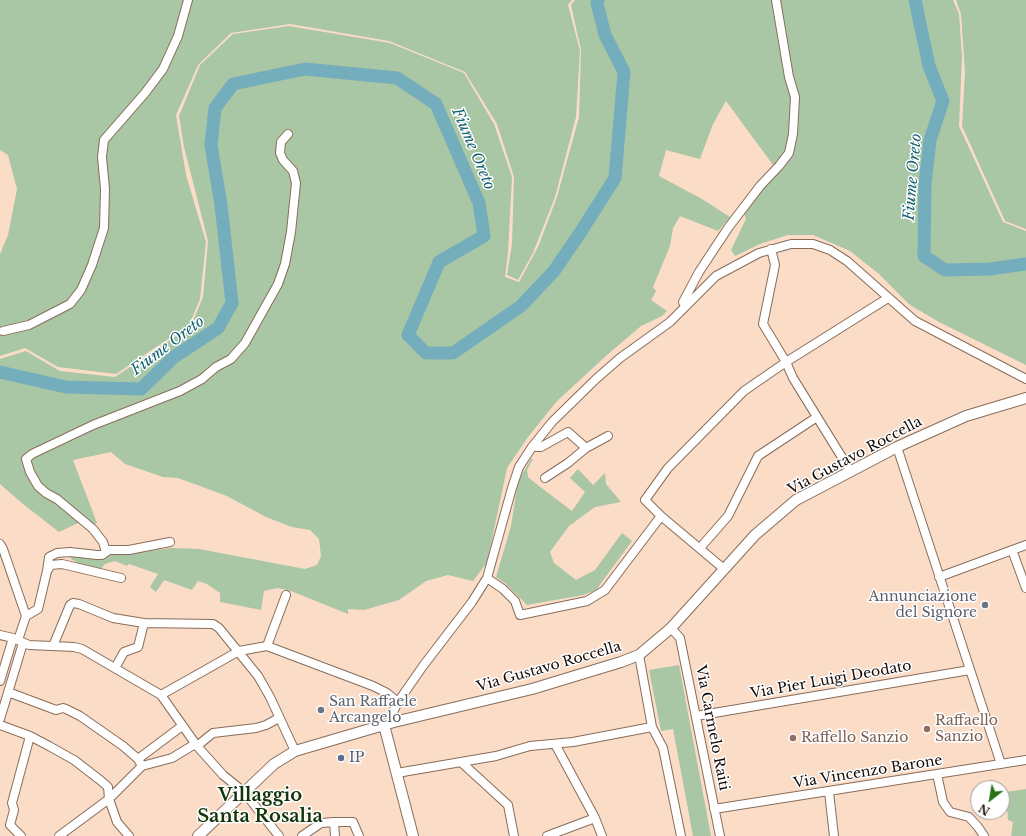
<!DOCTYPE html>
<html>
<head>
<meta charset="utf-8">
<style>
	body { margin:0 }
	#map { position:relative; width:1026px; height:836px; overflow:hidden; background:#fbdcc7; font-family:"Libre Baskerville",serif }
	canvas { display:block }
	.north { position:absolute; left:970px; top:780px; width:40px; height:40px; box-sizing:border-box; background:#fff; border:1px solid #a19d9b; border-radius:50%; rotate:211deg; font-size:11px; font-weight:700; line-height:16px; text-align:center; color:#140a05 }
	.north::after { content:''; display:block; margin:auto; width:14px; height:18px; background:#287113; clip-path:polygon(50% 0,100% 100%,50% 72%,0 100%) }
</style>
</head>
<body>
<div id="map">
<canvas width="1026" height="836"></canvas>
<div class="north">N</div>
</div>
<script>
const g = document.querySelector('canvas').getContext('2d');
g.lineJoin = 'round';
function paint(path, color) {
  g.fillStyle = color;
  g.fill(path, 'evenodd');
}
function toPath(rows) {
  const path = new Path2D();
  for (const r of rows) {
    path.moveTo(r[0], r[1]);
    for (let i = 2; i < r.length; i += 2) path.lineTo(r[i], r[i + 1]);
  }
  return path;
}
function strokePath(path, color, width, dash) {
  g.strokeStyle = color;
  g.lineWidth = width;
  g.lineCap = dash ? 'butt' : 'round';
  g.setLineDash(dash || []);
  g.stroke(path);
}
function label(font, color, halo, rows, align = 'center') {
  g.font = font + ' "Libre Baskerville",serif';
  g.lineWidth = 3;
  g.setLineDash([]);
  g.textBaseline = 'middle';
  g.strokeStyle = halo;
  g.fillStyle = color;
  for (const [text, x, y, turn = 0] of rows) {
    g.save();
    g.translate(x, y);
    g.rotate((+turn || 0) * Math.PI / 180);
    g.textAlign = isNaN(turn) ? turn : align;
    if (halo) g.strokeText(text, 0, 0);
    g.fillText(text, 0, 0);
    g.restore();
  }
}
const green = toPath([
	[0,0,572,0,568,5,580,51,576,117,555,197,533,253,518,280,507,275,512,244,514,177,497,124,465,72,389,41,290,24,231,33,198,65,176,115,186,175,206,242,200,299,189,325,116,374,58,367,25,348,0,356,0,254,8,235,17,189,8,155,0,150],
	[575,0,953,0,959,14,962,57,959,126,1003,222,1026,231,1026,365,939,322,910,305,879,274,850,251,813,235,788,235,760,244,735,256,731,250,746,219,744,212,776,169,726,101,713,124,700,159,666,150,659,176,702,199,730,217,718,231,680,216,673,228,670,246,653,287,656,291,651,300,667,311,662,316,641,326,607,355,557,401,528,437,507,468,491,544,486,564,473,581,448,575,426,581,399,600,364,610,348,609,348,614,291,591,278,588,264,591,261,610,220,602,220,593,207,584,198,581,192,590,164,580,156,592,150,587,158,574,129,564,127,566,115,561,105,564,100,570,82,565,71,559,70,555,100,559,116,552,143,552,171,548,199,549,305,569,317,565,321,556,319,539,310,530,292,527,266,517,227,496,178,478,163,477,125,464,111,452,73,460,97,523,92,525,78,523,59,532,23,504,0,484,0,359,26,351,60,371,115,377,191,326,203,297,208,241,184,147,179,116,200,65,233,34,289,26,390,43,464,73,494,124,512,177,508,252,505,277,519,282,538,247,557,197,579,117,581,50,571,5],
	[956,0,1026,0,1026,229,1005,221,962,126,965,72,961,14],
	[531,459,533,459,527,470,528,477,539,486,572,511,585,492,570,478,578,469,593,485,605,473,606,484,621,502,595,507,569,526,550,552,554,563,576,580,595,570,622,533,632,541,596,590,583,595,527,605,506,584,496,577,511,526,518,481],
	[679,665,711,836,693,836,673,729,661,731,649,670],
	[1026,789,1026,836,1011,836,1013,822,1008,820,1006,792]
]);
const river = toPath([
	[915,0,929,66,943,101,930,140,925,184,924,256,945,270,990,269,1026,264],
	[0,372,66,387,141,389,174,357,218,328,232,303,221,205,211,145,215,108,233,84,305,69,397,78,436,104,479,203,484,236,439,262,408,335,426,353,453,353,521,306,554,271,580,233,615,178,624,72,605,35,597,3,598,0]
]);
const minor = toPath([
	[771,249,775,265,763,324,786,362,793,378,851,472],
	[685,306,683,302,699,272,728,228,760,186,779,166,789,153,793,134,795,97,789,77,776,0],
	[3,331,29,325,70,304,81,290,92,265,104,228,105,189,102,157,104,140,145,93,163,69,178,36,188,0],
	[532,447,541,447,568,432,586,448],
	[897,447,1001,764],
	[545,478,568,463,586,448,608,436],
	[661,516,724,569],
	[0,544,3,549,26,616,18,640],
	[700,548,728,516,758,456,817,417],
	[1012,550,1026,588],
	[106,552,103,542,93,529,57,499,46,493,38,486,30,472,26,459,32,454,93,425,180,391,202,379,216,367,231,359,245,343,278,284,285,264,291,232,296,183,293,171,283,160,280,153,281,142,288,134],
	[47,571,49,557,57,553,70,552,97,555,102,555,109,550,129,550,170,542],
	[939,577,1026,545],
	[487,578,503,589,515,601,520,615,587,601,605,590,661,516,645,500,668,468,744,391,786,362,888,298],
	[26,616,38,609,47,571,51,565,62,564,121,578],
	[671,628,680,638,720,836],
	[0,635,13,638,29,645,74,647,82,649,161,695,197,746,223,775,244,792,279,836],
	[53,646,70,605,73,603,79,604,113,618,144,623,213,624,219,628,258,676,270,697,295,751],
	[267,646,286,595],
	[639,655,652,727,663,748,681,836],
	[115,668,124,652,138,647,144,623],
	[0,681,13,638],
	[8,692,56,710,63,708,66,709,80,716,123,746,138,759,142,766],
	[161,695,239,651,267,646,373,686,387,693,398,702,393,712,394,722],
	[398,702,423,666,472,602,487,578,512,488,519,467,532,447,552,422,596,379,620,358,670,322,716,276,759,253,791,244,813,244,830,250,847,261,915,321,1026,379],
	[696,716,970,670],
	[0,719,23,643],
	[0,725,30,736,49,746,74,760,100,780,108,787,109,799,117,822,129,836],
	[555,744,595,818,602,836],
	[197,746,213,733,256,728,266,725,279,718],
	[138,759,182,726],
	[461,762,496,756,530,746,573,742,652,727],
	[397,773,461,762,508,805,514,836],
	[937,774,943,802,950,812,969,817,978,827,984,836],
	[829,792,834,836],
	[714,809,1026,760],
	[334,822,353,822,359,836],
	[21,836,10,825,14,810,12,803,30,736],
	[59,836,109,799,142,766,172,758,195,744],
	[302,836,321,823,334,822,335,836],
	[547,836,595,818]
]);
const tertiary = toPath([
	[384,725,413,836],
	[198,836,274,764,295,751,394,722,532,689,621,662,639,655,671,628,755,535,796,500,897,447,966,416,1026,398]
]);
const markers = [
	[985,605,4,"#6b7280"],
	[321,710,4,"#6b7280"],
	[927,729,4,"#8d6e63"],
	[793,738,4,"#8d6e63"],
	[341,758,4,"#5c6f8a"]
];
const streetNames = [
	["Via Gustavo Roccella",855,456,-28],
	["Via Gustavo Roccella",549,667,-16],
	["Via Pier Luigi Deodato",831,680,-10],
	["Via Carmelo Raiti",712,728,79],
	["Via Vincenzo Barone",868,772,-9]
];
const worshipNames = [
	["Annunciazione",977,597],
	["del Signore",977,613],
	["San Raffaele",329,702,"left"],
	["Arcangelo",329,718,"left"]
];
const educationNames = [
	["Raffaello",935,721],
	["Sanzio",935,737],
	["Raffello Sanzio",801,738]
];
const serviceNames = [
	["IP",349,758]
];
const waterNames = [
	["Fiume Oreto",473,149,67],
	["Fiume Oreto",913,177,-85],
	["Fiume Oreto",168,346,-37]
];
const districtNames = [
	["Villaggio",260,796],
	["Santa Rosalia",260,817]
];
paint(green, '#a9c6a5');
strokePath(river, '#74aebc', 13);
strokePath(minor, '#886d5a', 10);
strokePath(tertiary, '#886d5a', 12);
strokePath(minor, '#fff', 8);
strokePath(tertiary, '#fff', 10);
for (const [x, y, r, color] of markers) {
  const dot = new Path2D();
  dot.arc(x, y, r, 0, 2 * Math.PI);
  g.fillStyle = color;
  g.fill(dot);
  strokePath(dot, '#fff', 1.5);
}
label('14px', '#140a05', '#fff', streetNames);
label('14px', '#5b616d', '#fff', worshipNames, 'right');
label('14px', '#785e54', '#fff', educationNames, 'left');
label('14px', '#4e5e75', '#fff', serviceNames, 'left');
label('italic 15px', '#156272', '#fff', waterNames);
label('bold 18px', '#12350a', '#fff', districtNames);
</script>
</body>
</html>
